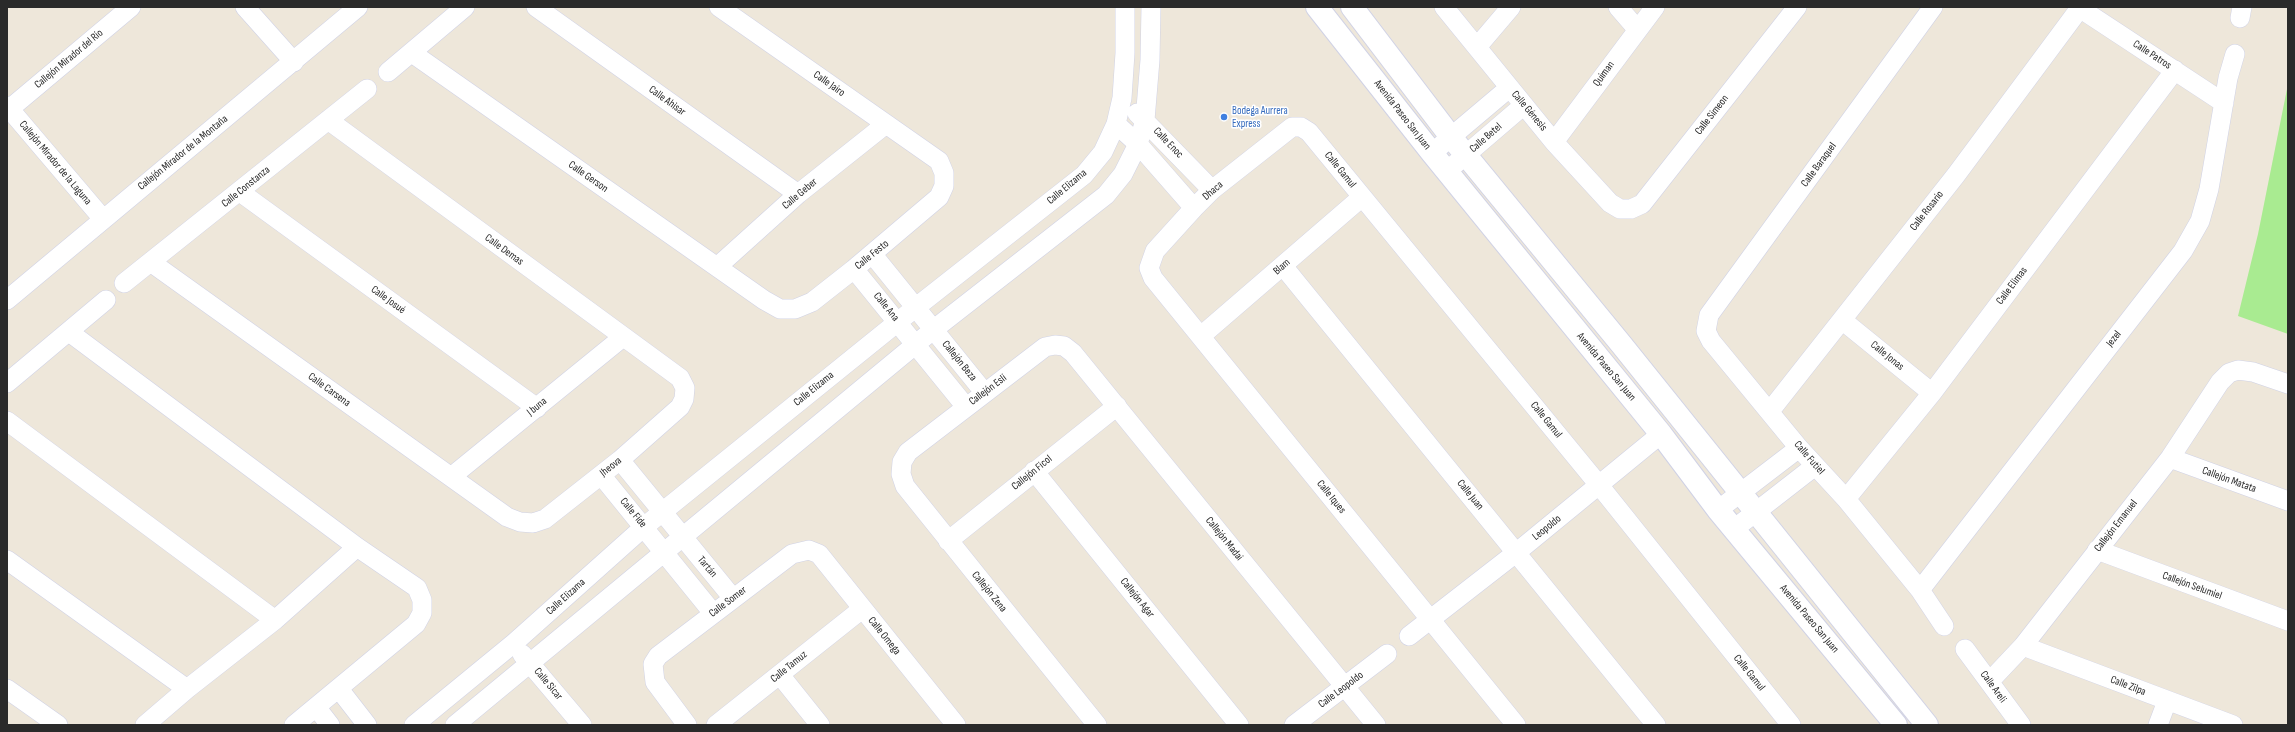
<!DOCTYPE html>
<html>
<head>
<meta charset="utf-8">
<style>
	body { margin:0 }
	#map { position:relative; width:2295px; height:732px; overflow:hidden; background:#eee7da; font-family:"Sofia Sans Condensed",sans-serif }
	canvas { display:block }
	.frame { position:absolute; inset:0; border:8px solid #2a2a2a; pointer-events:none }
</style>
</head>
<body>
<div id="map">
<canvas width="2295" height="732"></canvas>
<div class="frame"></div>
</div>
<script>
const g = document.querySelector('canvas').getContext('2d');
g.lineJoin = 'round';
function paint(path, color) {
  g.fillStyle = color;
  g.fill(path, 'evenodd');
}
function toPath(rows) {
  const path = new Path2D();
  for (const r of rows) {
    path.moveTo(r[0], r[1]);
    for (let i = 2; i < r.length; i += 2) path.lineTo(r[i], r[i + 1]);
  }
  return path;
}
function strokePath(path, color, width, dash) {
  g.strokeStyle = color;
  g.lineWidth = width;
  g.lineCap = dash ? 'butt' : 'round';
  g.setLineDash(dash || []);
  g.stroke(path);
}
function label(font, color, halo, rows, align = 'center') {
  g.font = font + ' "Sofia Sans Condensed",sans-serif';
  g.lineWidth = 3;
  g.setLineDash([]);
  g.textBaseline = 'middle';
  g.strokeStyle = halo;
  g.fillStyle = color;
  for (const [text, x, y, turn = 0] of rows) {
    g.save();
    g.translate(x, y);
    g.rotate((+turn || 0) * Math.PI / 180);
    g.textAlign = isNaN(turn) ? turn : align;
    if (halo) g.strokeText(text, 0, 0);
    g.fillText(text, 0, 0);
    g.restore();
  }
}
const green = toPath([
	[2288,84,2288,334,2238,316,2258,234]
]);
const street = toPath([
	[245,7,294,62],
	[536,7,798,194],
	[1444,7,1554,142,1610,203,1620,209,1631,209,1642,204,1797,7],
	[1618,7,1637,29],
	[1933,7,1709,315,1706,331,1711,341,1799,448,1846,499,1920,590,1944,626],
	[2078,7,2224,103],
	[2240,18,2242,7],
	[1477,47,1511,7],
	[412,53,764,300,780,309,795,309,812,302,854,269,939,197,944,186,944,173,939,161,719,7],
	[388,72,465,7],
	[7,106,103,219],
	[7,111,131,7],
	[1137,113,1212,190],
	[1116,124,1138,144,1194,208],
	[1554,142,1655,7],
	[1432,153,1509,88],
	[1447,171,1524,105],
	[240,192,537,408],
	[873,255,984,392],
	[152,263,451,477,507,517,520,522,533,523,545,519,620,460,680,407,684,399,685,388,680,378,328,120],
	[1283,266,1656,725],
	[717,267,798,194,886,124],
	[854,269,966,407],
	[124,283,367,89],
	[7,300,358,7],
	[1842,320,1932,393],
	[69,332,357,547,417,588,422,600,422,613,416,624,294,725],
	[1201,336,1362,197],
	[7,383,106,300],
	[1770,411,1956,175,2080,8],
	[7,421,275,620],
	[2170,458,2288,501],
	[620,460,732,597],
	[1034,471,1239,725],
	[601,475,713,613],
	[451,477,623,337],
	[1846,499,1932,393,2175,70],
	[1718,510,1799,448],
	[1734,529,1815,466],
	[948,541,1117,406],
	[2097,550,2288,621],
	[7,560,187,689],
	[1920,590,2183,251,2200,221,2209,189,2228,78,2235,54],
	[1409,636,1517,552,1661,434],
	[2023,646,2233,725],
	[1965,649,2021,725],
	[522,654,582,725],
	[780,675,820,725],
	[1990,681,2023,646,2170,458,2220,382,2229,373,2238,370,2253,372,2288,384],
	[7,689,58,725],
	[339,689,367,725],
	[316,707,330,725],
	[145,725,187,689,275,620,357,547],
	[414,725,514,643,645,526,915,308,1084,175,1103,152,1116,124,1122,98,1125,53,1125,7],
	[455,725,933,330,1106,195,1123,174,1138,144,1145,120,1150,60,1151,7],
	[687,725,655,682,653,664,658,656,792,554,809,550,819,554,956,725],
	[716,725,862,609],
	[1097,725,905,486,901,474,902,462,908,452,1045,347,1055,345,1064,346,1073,353,1376,725],
	[1294,725,1387,654],
	[1516,725,1153,278,1149,268,1155,251,1194,208,1212,190,1292,127,1301,127,1309,132,1599,485,1791,725],
	[2158,725,2167,701]
]);
const secondary = toPath([
	[1317,7,1432,153,1661,434,1718,510,1896,725],
	[1352,7,1451,137,1621,344,1927,725]
]);
const markers = [
	[1224,117,4,"#3f7fe0"]
];
const streetNames = [
	["Calle Patros",2152,55,33],
	["Callejón Mirador del Río",69,59,-40],
	["Quiman",1604,74,-54],
	["Calle Jairo",829,84,35],
	["Calle Ahisar",667,101,36],
	["Calle Génesis",1529,111,50],
	["Avenida Paseo San Juan",1402,115,52],
	["Calle Simeon",1712,115,-52],
	["Calle Betel",1486,138,-41],
	["Calle Enoc",1168,143,46],
	["Callejón Mirador de la Montaña",183,153,-39],
	["Callejón Mirador de la Laguna",55,163,50],
	["Calle Baraquel",1819,165,-54],
	["Calle Gamul",1340,170,51],
	["Calle Gerson",588,177,35],
	["Calle Constanza",246,187,-39],
	["Calle Elizama",1067,187,-40],
	["Dhaca",1213,191,-41],
	["Calle Geber",800,194,-40],
	["Calle Rosario",1927,211,-52],
	["Calle Demas",504,250,36],
	["Calle Festo",872,255,-39],
	["Blam",1282,267,-41],
	["Calle Elimas",2012,286,-53],
	["Calle Josué",388,300,36],
	["Calle Ana",886,307,51],
	["Jezel",2114,339,-52],
	["Calle Jonas",1887,356,39],
	["Callejón Beza",959,361,51],
	["Avenida Paseo San Juan",1606,367,50],
	["Calle Elizama",814,389,-39],
	["Calle Carsena",329,390,36],
	["Callejón Esli",988,390,-37],
	["J buna",537,407,-39],
	["Calle Gamul",1546,420,51],
	["Calle Futiel",1809,458,49],
	["Jheova",611,467,-39],
	["Callejón Ficol",1032,473,-39],
	["Callejón Matata",2229,480,20],
	["Calle Juan",1470,495,51],
	["Calle Iques",1331,497,51],
	["Calle Fide",633,513,50],
	["Callejón Emanuel",2116,526,-52],
	["Leopoldo",1547,528,-39],
	["Callejón Madai",1224,539,51],
	["Tartán",707,567,50],
	["Callejón Selumiel",2192,586,20],
	["Callejón Zena",989,592,51],
	["Calle Elizama",566,597,-42],
	["Callejón Agar",1137,598,51],
	["Calle Somer",728,602,-37],
	["Avenida Paseo San Juan",1809,619,50],
	["Calle Omega",884,636,51],
	["Calle Tamuz",789,667,-39],
	["Calle Gamul",1749,673,51],
	["Calle Sicar",548,684,50],
	["Calle Zilpa",2128,686,21],
	["Calle Areli",1993,687,54],
	["Calle Leopoldo",1341,690,-37]
];
const shopNames = [
	["Bodega Aurrera",1232,111],
	["Express",1232,124]
];
paint(green, '#a9eb91');
strokePath(street, '#d0d2e5', 20);
strokePath(secondary, '#d0d2e5', 24);
strokePath(street, '#fff', 19);
strokePath(secondary, '#fff', 22);
for (const [x, y, r, color] of markers) {
  const dot = new Path2D();
  dot.arc(x, y, r, 0, 2 * Math.PI);
  g.fillStyle = color;
  g.fill(dot);
  strokePath(dot, '#fff', 1.5);
}
label('11px', '#2a2a2a', '#fff', streetNames);
label('11px', '#366cbe', '#fff', shopNames, 'left');
</script>
</body>
</html>
